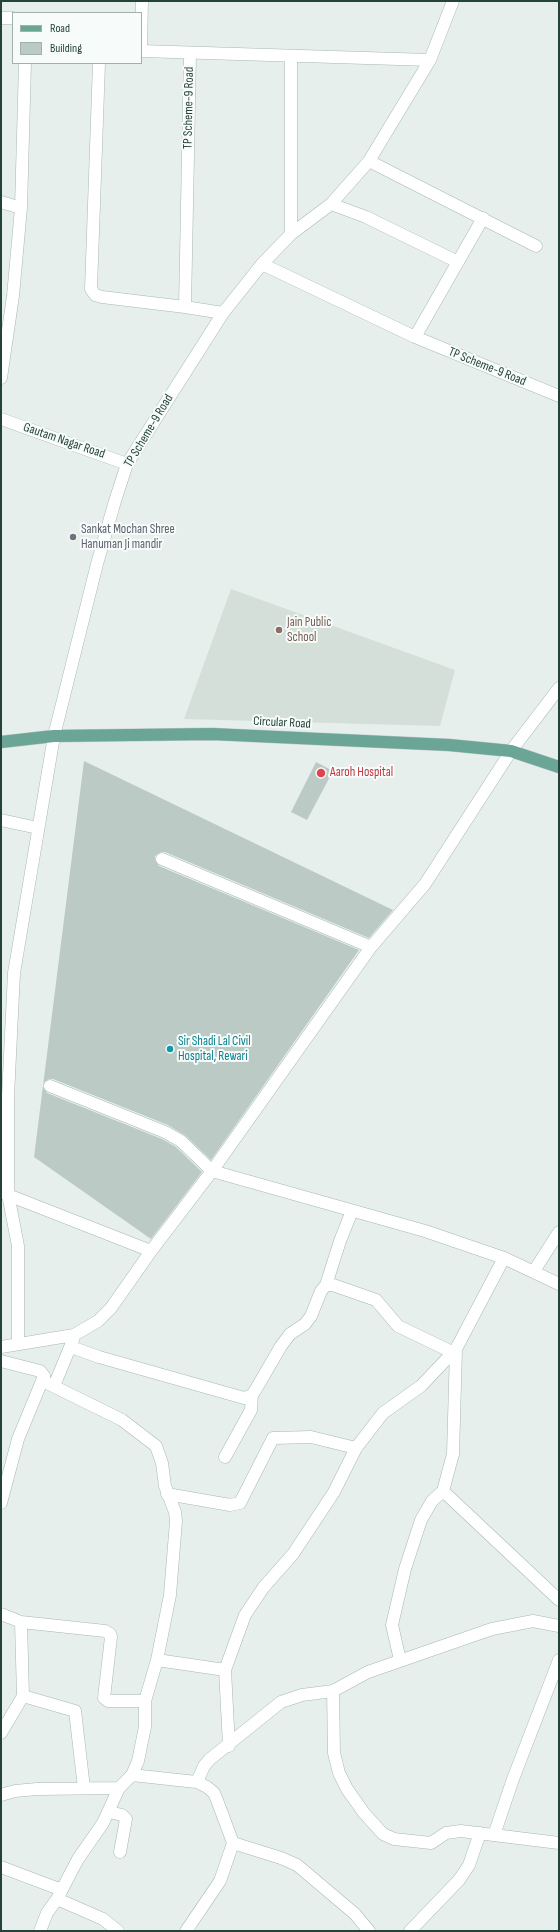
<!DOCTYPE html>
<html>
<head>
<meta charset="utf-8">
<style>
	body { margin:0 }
	#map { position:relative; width:560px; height:1932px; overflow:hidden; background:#e6efeb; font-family:"Sofia Sans Condensed",sans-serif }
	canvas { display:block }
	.frame { position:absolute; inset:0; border:2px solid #24423a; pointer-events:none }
	.legend { position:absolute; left:12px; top:12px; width:130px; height:52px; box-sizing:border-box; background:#f7fbf9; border:1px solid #a3b1ad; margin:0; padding:5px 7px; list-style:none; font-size:12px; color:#24423a }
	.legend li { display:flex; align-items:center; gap:8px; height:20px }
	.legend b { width:20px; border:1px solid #a3b1ad }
</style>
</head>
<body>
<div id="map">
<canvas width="560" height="1932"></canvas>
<div class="frame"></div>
<ul class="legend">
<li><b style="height:5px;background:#6aa596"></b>Road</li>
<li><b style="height:11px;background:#bbcac4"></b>Building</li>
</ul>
</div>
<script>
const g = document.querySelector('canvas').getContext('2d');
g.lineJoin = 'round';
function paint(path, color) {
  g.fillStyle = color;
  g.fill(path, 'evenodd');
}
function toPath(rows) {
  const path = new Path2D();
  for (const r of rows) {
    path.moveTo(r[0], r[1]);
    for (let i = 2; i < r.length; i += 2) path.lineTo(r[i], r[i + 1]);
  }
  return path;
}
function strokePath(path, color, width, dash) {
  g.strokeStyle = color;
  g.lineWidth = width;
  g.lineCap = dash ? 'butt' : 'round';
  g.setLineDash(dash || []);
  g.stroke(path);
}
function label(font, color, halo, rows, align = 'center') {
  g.font = font + ' "Sofia Sans Condensed",sans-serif';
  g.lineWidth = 4;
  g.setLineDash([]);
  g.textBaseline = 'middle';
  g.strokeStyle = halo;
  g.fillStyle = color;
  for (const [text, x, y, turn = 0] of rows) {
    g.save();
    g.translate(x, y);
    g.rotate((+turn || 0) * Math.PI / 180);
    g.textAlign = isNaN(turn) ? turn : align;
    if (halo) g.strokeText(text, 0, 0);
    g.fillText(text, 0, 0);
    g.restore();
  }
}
const built = toPath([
	[231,589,455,670,440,726,184,719]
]);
const building = toPath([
	[84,761,393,910,369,938,165,852,161,852,155,856,155,860,159,866,359,950,211,1160,186,1136,168,1125,53,1079,49,1079,43,1083,43,1087,47,1093,162,1139,176,1147,202,1172,151,1239,34,1157],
	[316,762,333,771,307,820,291,812]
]);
const minor = toPath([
	[1,18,13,18],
	[141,51,430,60],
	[141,51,142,1],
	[291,56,291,234],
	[99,63,91,289,95,295,102,297,185,307,223,313],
	[369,161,536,246],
	[1,202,21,208],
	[331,204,366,217,458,262],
	[262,264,415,337,559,396],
	[185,307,190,53],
	[415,337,483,218],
	[1,378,13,296,21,208,25,63],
	[1,419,127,464],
	[1,820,38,828],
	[162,859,371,947],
	[50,1086,165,1132,181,1141,212,1171,425,1231,504,1258,559,1284],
	[3,1193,151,1251],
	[534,1271,559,1232],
	[326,1285,340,1241,352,1211],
	[18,1344,18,1246,8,1194,8,1096,14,973,54,736,97,564,115,501,127,464,223,313,262,264,291,234,331,204,369,161,430,60,453,1],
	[1,1347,74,1335,98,1321,111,1308,151,1251,212,1171,371,947,425,884,511,751,559,688],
	[71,1347,99,1357,244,1398,252,1395,256,1389,281,1346,290,1334,305,1324,311,1316,321,1291,326,1285,333,1285,376,1300,398,1326,452,1352],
	[1,1361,40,1371,44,1376,18,1439,1,1503],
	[54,1386,73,1340],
	[225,1457,251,1410,252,1395],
	[443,1491,559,1600],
	[167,1494,230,1505,240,1503,273,1438,311,1437,356,1448],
	[1,1614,21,1622,23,1696,1,1733],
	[21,1622,105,1631,110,1634,111,1637,104,1698,108,1701,145,1701],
	[157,1660,225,1670],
	[400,1660,392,1625,405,1569,421,1520,432,1501,443,1491,453,1454,456,1349,504,1258],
	[333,1691,334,1753,339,1773,347,1789,364,1813,383,1834,394,1839,431,1843,446,1833,461,1831,559,1843],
	[23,1696,75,1711,84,1788],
	[229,1746,225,1670,245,1615,263,1588,293,1554,334,1492,356,1448,383,1413,421,1386,456,1349],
	[132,1775,187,1781,197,1782,207,1787,214,1793,217,1800,233,1843,281,1858,297,1865,355,1914,369,1931],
	[197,1782,204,1766,210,1759,281,1702,302,1695,333,1691,368,1672,492,1629,533,1621,559,1626],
	[1,1795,15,1791,37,1789,119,1788],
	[109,1812,122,1815,126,1819,120,1852],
	[494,1835,513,1779,559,1660],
	[1,1867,62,1890],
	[57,1899,103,1919,118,1931],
	[40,1931,47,1913,57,1899,78,1859,103,1823,119,1788,132,1775,138,1761,145,1727,145,1701,157,1660,170,1595,176,1521,175,1512,165,1486,162,1463,156,1446,122,1420,43,1381],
	[186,1931,220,1881,233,1843],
	[410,1931,459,1880,469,1865,480,1833]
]);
const major = toPath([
	[1,742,54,736,212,734,449,745,511,751,559,767]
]);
const markers = [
	[73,537,4,"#6b7280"],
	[279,630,4,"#8d6e63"],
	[321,773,5,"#e0444e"],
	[170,1049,4,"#0f9aa8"]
];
const streetNames = [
	["TP Scheme-9 Road",189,108,-89],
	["TP Scheme-9 Road",487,367,22],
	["TP Scheme-9 Road",149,431,-59],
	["Gautam Nagar Road",64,441,19],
	["Circular Road",282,723,3]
];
const worshipNames = [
	["Sankat Mochan Shree",81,530],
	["Hanuman Ji mandir",81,545]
];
const educationNames = [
	["Jain Public",287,623],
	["School",287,638]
];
const healthNames = [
	["Aaroh Hospital",330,773]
];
const cultureNames = [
	["Sir Shadi Lal Civil",178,1042],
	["Hospital, Rewari",178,1057]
];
paint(built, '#d4dfda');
paint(building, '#bbcac4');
strokePath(minor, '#a8b8b2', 13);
strokePath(major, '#c2cac8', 13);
strokePath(minor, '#fff', 12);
strokePath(major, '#6aa596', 12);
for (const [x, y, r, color] of markers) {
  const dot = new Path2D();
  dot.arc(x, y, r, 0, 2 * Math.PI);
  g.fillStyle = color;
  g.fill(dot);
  strokePath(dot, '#f7fbf9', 1.5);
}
label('13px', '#24423a', '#f7fbf9', streetNames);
label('13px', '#5b616d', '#f7fbf9', worshipNames, 'left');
label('13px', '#785e54', '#f7fbf9', educationNames, 'left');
label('13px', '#be3a42', '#f7fbf9', healthNames, 'left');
label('13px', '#0d838f', '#f7fbf9', cultureNames, 'left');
</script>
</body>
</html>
